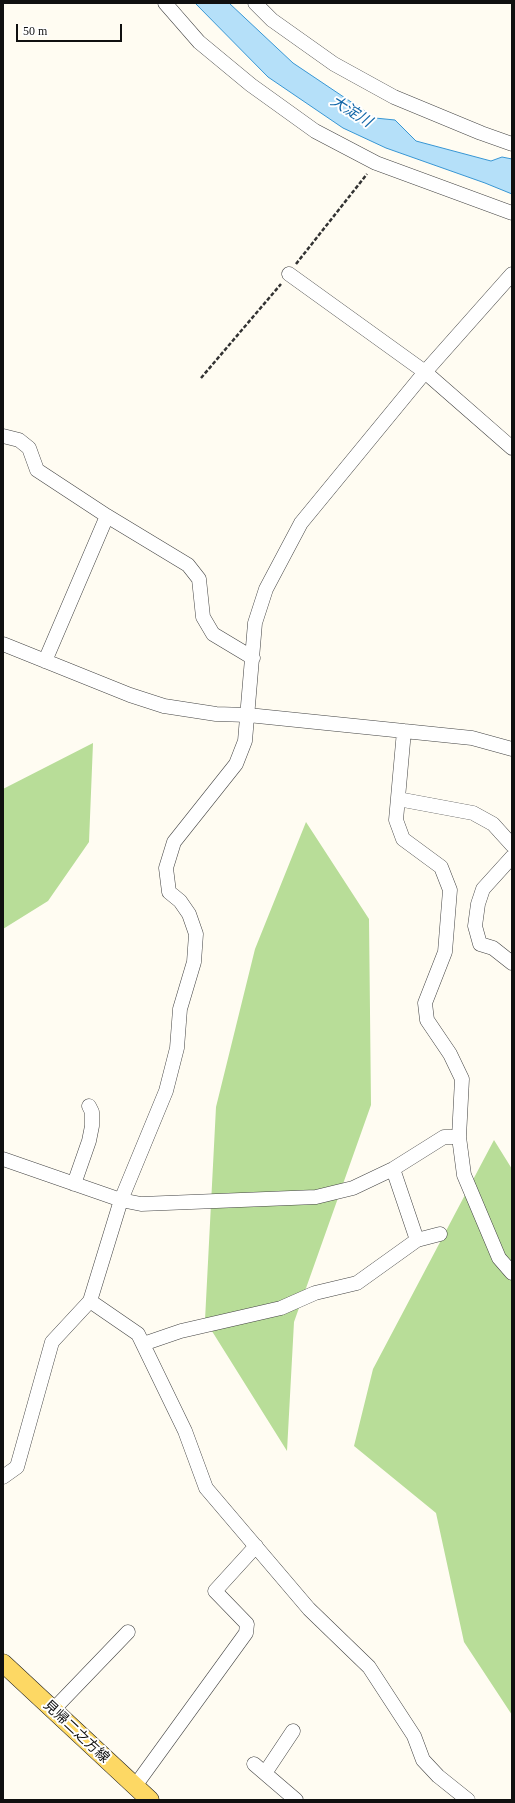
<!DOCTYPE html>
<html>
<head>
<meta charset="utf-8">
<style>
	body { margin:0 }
	#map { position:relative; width:515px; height:1803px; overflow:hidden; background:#fffcf2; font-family:"Times New Roman",serif }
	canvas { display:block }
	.frame { position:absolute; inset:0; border:4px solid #101010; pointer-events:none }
	.scale { position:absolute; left:16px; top:24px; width:106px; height:18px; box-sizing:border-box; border:2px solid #101010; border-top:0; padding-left:5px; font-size:12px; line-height:14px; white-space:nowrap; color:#101010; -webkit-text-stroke:3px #fff; paint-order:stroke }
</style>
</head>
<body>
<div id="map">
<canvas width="515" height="1803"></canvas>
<div class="frame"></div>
<div class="scale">50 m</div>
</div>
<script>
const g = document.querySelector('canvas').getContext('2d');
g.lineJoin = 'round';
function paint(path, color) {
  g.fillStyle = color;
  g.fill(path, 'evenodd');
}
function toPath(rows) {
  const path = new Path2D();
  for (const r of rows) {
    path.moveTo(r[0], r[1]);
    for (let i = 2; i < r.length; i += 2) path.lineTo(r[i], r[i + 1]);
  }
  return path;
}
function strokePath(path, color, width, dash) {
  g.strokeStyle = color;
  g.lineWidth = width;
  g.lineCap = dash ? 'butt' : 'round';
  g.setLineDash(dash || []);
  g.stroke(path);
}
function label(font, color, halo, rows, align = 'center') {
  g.font = font + ' "Times New Roman","Noto Sans JP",serif';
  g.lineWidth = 4;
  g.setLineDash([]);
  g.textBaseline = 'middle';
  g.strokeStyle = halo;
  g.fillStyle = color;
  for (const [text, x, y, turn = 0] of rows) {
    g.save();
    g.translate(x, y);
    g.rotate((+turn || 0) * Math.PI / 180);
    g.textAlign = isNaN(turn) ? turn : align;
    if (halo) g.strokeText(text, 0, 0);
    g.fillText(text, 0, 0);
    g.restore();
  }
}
const forest = toPath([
	[93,743,89,842,48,901,3,929,3,789],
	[306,822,369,919,371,1105,294,1322,287,1451,205,1320,216,1107,255,949],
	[494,1140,512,1169,512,1715,464,1642,436,1513,354,1446,373,1369]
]);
const water = toPath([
	[195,3,229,3,293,63,375,118,395,120,416,141,491,161,502,157,512,159,512,194,485,183,386,148,343,128,268,77,195,3]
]);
const path = toPath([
	[296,264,367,174],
	[201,378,281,284]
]);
const minor = toPath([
	[165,3,199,42,251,85,315,131,376,163,512,213],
	[255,3,272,20,334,64,394,97,481,133,512,144],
	[289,274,425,372,512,448],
	[3,436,19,440,29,448,37,470,107,516,188,565,199,579,203,617,213,634,253,658],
	[3,644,130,695,164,706,216,714,248,715,472,738,512,749],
	[45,661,107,516],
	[404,731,396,820,403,839,441,867,450,890,445,952,425,1003,427,1020,450,1054,462,1079,459,1137,464,1175,499,1258,512,1273],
	[398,799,473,813,493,824,512,845],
	[512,857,483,889,478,904,475,926,480,944,493,948,512,963],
	[3,1159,121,1200,141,1204,316,1197,353,1188,393,1169,444,1137,459,1137],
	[393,1169,417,1240],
	[74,1184,89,1141,92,1126,92,1112,89,1106],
	[90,1301,138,1334,185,1431,206,1488,309,1609,369,1667,414,1736,423,1760,438,1776,468,1800],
	[143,1344,181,1331,281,1308,315,1293,357,1283,417,1240,440,1234],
	[3,1477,17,1467,52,1342,90,1301,121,1200,166,1091,177,1048,180,1009,194,962,196,934,189,914,180,901,169,892,166,868,174,842,236,764,245,741,255,623,266,589,301,523,425,372,512,274],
	[53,1710,128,1632],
	[254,1764,296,1800],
	[265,1773,293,1731],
	[135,1786,246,1633,247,1624,215,1591,256,1546]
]);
const major = toPath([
	[3,1663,150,1800]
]);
const streetNames = [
	["見帰二之方線",76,1732,43]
];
const waterNames = [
	["大淀川",351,112,32]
];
paint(forest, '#b8dd98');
paint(water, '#b5e0f9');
strokePath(water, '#3896d3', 1);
strokePath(minor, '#434343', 15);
strokePath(major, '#212121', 19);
strokePath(path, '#323232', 2.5, [4, 2]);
strokePath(minor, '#fff', 14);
strokePath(major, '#fdd864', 18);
label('14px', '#101010', '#fff', streetNames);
label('italic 15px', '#1267a8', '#fff', waterNames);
</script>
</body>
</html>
